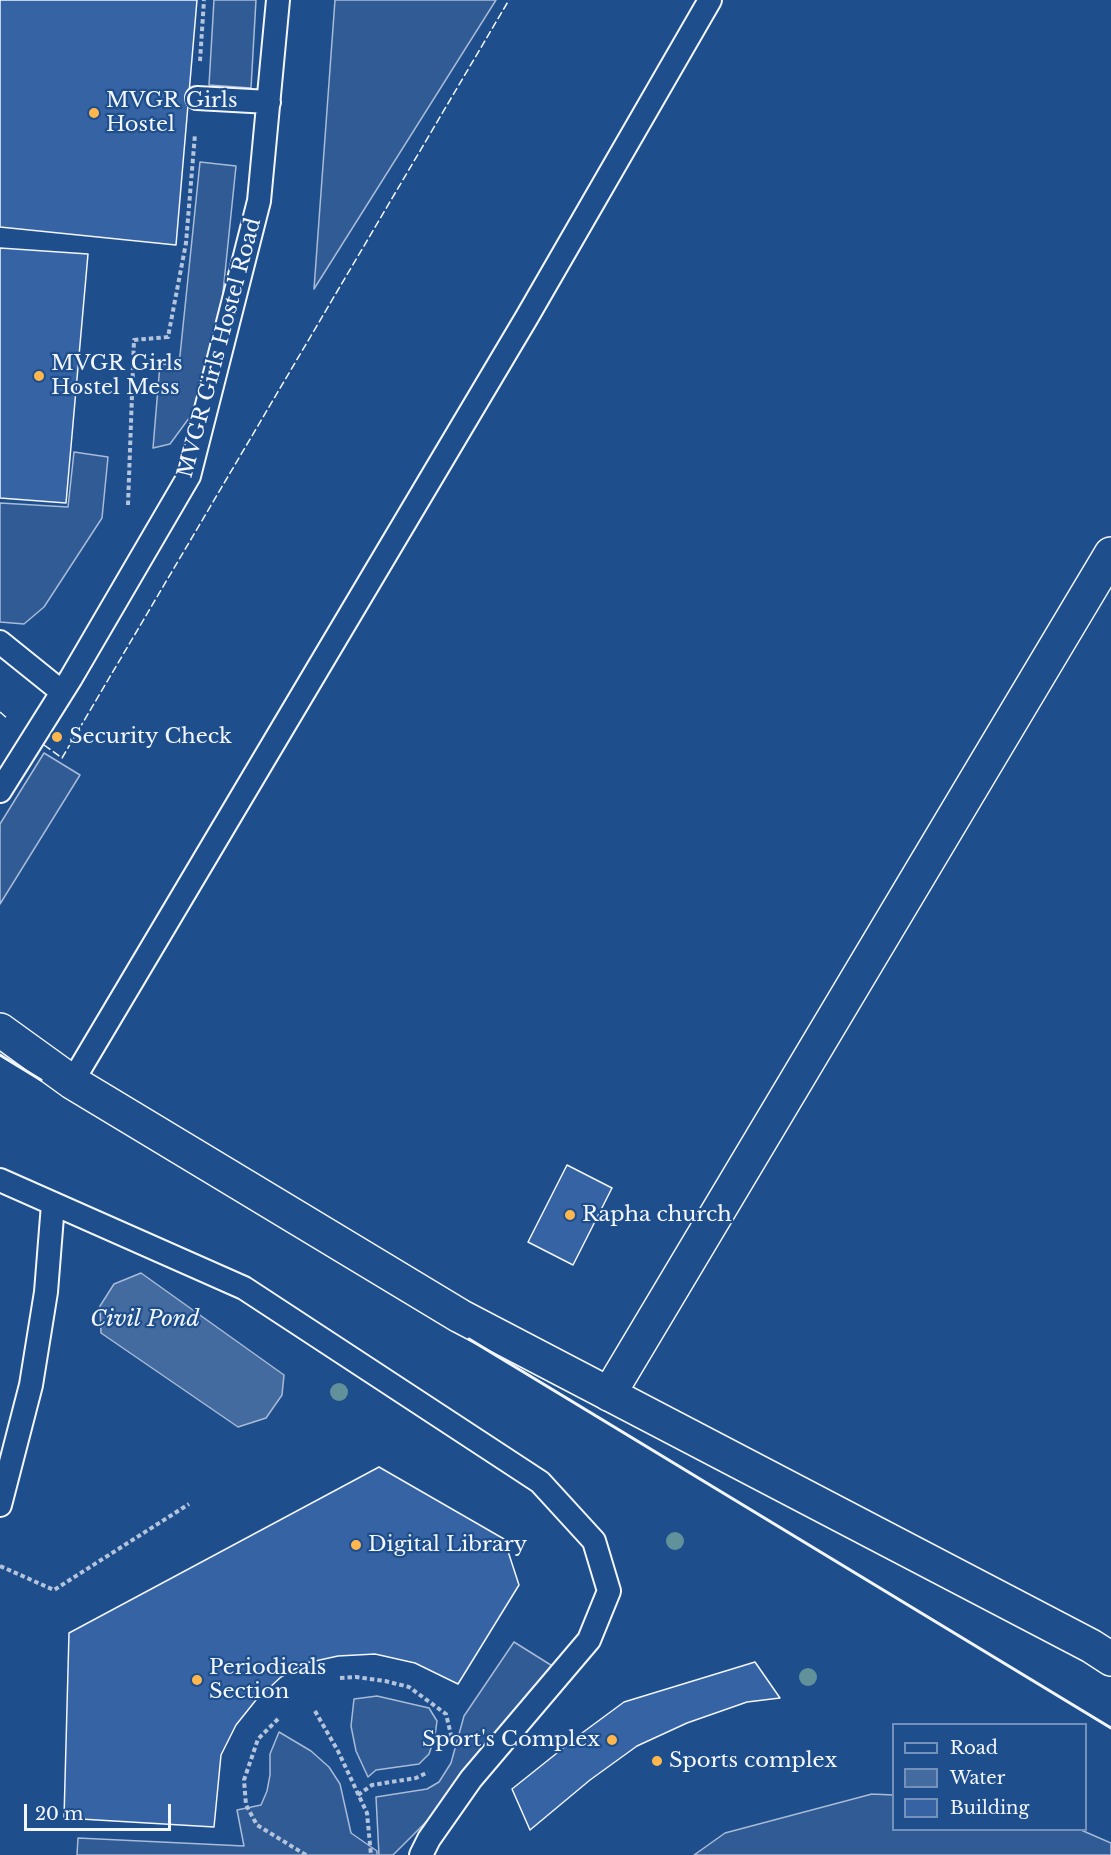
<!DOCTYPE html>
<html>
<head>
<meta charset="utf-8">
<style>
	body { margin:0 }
	#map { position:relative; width:1111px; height:1855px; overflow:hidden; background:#1f4e8c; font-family:"Libre Baskerville",serif }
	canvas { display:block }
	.legend { position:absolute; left:892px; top:1723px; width:195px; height:108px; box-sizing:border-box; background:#1f4e8c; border:2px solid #7391ba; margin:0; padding:8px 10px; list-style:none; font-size:18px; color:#f2f6ff }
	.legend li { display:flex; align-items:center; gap:12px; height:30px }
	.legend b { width:30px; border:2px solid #7391ba }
	.scale { position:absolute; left:24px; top:1804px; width:147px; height:27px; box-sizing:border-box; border:3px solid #f2f6ff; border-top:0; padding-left:8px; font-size:18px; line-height:21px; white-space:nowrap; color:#f2f6ff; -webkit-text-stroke:4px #1f4e8c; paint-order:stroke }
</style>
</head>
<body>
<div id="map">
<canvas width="1111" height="1855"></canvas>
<ul class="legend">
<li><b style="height:8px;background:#1f4e8c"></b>Road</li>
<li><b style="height:16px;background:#446ba0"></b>Water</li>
<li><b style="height:16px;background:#3563a3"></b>Building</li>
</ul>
<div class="scale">20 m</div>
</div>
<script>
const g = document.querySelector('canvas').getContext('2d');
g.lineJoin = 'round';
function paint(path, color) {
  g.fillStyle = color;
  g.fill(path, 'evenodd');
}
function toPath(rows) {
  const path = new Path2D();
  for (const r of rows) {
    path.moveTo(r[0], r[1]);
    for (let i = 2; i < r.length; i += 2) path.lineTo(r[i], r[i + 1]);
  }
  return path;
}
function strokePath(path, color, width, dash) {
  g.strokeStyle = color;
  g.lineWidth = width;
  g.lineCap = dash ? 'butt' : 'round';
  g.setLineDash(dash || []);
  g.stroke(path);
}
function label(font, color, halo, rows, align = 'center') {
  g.font = font + ' "Libre Baskerville",serif';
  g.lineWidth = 4.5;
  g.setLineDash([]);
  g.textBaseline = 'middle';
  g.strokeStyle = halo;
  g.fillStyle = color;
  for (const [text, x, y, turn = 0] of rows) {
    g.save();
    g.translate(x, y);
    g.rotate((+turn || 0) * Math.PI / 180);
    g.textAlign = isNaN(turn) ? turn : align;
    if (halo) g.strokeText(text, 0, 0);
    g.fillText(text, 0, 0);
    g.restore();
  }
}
const built = toPath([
	[214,0,256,0,251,88,209,85,214,0],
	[335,0,496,0,314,289,335,0],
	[200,162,236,166,222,302,195,410,170,444,153,448,160,364,179,365,200,162],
	[74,452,108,457,102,518,44,607,24,624,0,622,0,503,68,507,74,452],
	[44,753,80,775,0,904,0,824,44,753],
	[514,1642,554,1667,457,1791,393,1855,379,1855,376,1797,427,1789,439,1782,451,1763,464,1716,514,1642],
	[377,1696,429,1708,437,1721,435,1736,429,1754,419,1764,376,1770,368,1777,356,1751,351,1726,354,1699,377,1696],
	[279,1732,311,1751,329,1767,340,1784,351,1833,377,1851,377,1855,77,1855,78,1838,244,1846,237,1810,261,1805,267,1791,270,1775,270,1754,279,1732],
	[872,1794,893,1795,894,1830,1081,1830,1111,1843,1111,1855,694,1855,725,1833,872,1794]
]);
const water = toPath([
	[141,1273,284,1375,282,1395,266,1418,238,1427,101,1333,100,1306,114,1284,141,1273]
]);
const building = toPath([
	[0,0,197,0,176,245,0,227,0,0],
	[0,248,88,254,66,503,0,498,0,248],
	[567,1165,612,1188,573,1265,528,1242,567,1165],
	[379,1467,504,1539,519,1585,458,1684,415,1663,375,1654,338,1656,306,1663,281,1677,256,1700,236,1725,221,1755,214,1827,64,1818,69,1633,379,1467],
	[755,1662,780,1698,747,1702,687,1723,637,1746,590,1780,530,1830,512,1789,582,1733,624,1702,755,1662]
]);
const path = toPath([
	[200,61,204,0],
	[128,505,134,340,168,337,186,243,195,134],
	[0,1566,54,1590,189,1504],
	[340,1678,356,1677,385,1681,409,1687,446,1714,452,1739,450,1743],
	[315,1711,338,1751,367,1813,371,1855],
	[278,1719,258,1739,244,1780,246,1805,257,1825,306,1855],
	[358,1795,372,1785,416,1778,428,1772]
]);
const lane = toPath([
	[197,98,269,102],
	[0,642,62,692],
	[0,791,71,678,189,476,259,201,278,0],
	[72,1082,527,317,710,0],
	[0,1180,244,1288,540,1482,594,1541,609,1591,589,1640,471,1779,429,1839,421,1855],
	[0,1505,31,1385,46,1292,53,1204]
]);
const street = toPath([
	[609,1394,1111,554]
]);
const secondary = toPath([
	[0,1030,72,1082,460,1316,1091,1646,1111,1659]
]);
const fence = toPath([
	[0,712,8,719],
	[44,745,62,758,509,0]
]);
const wall = toPath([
	[0,1055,41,1080],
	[469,1339,1111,1728]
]);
const trees = [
	[339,1392],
	[675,1541],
	[808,1677]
];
const markers = [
	[94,113,6,"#ffb74d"],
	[39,376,6,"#ffb74d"],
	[57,737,6,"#ffb74d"],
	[570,1215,6,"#ffb74d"],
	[356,1545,6,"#ffb74d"],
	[197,1680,6,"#ffb74d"],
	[612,1740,6,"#ffb74d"],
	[657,1761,6,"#ffb74d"]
];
const poiNames = [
	["MVGR Girls",106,101],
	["Hostel",106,125],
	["MVGR Girls",51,364],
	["Hostel Mess",51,388],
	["Security Check",69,737],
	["Rapha church",582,1215],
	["Digital Library",368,1545],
	["Periodicals",209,1668],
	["Section",209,1692],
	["Sport's Complex",600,1740,"right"],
	["Sports complex",669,1761]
];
const streetNames = [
	["MVGR Girls Hostel Road",220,348,-75]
];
const waterNames = [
	["Civil Pond",145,1320]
];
paint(built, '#305b95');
strokePath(built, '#a8bbd7', 1.5);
paint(water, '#446ba0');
strokePath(water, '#a8bbd7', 1.5);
paint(building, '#3563a3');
strokePath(building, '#f2f6ff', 1.5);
strokePath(lane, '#f2f6ff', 26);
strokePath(street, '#f2f6ff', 36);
strokePath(secondary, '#f2f6ff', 36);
strokePath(path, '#b3c4dc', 4, [4.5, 3]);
strokePath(lane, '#1f4e8c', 22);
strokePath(street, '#1f4e8c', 33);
strokePath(secondary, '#1f4e8c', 33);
strokePath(fence, '#f2f6ff', 1.5, [8, 3]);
strokePath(wall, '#f2f6ff', 3);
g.fillStyle = '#61919a';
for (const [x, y] of trees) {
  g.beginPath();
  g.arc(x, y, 9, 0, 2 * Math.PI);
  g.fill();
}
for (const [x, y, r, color] of markers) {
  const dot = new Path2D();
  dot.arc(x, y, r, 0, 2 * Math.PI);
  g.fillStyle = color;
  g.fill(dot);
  strokePath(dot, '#1f4e8c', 2);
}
label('21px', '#f2f6ff', '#1f4e8c', poiNames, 'left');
label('21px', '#f2f6ff', '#1f4e8c', streetNames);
label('italic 22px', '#f2f6ff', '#1f4e8c', waterNames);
</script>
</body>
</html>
